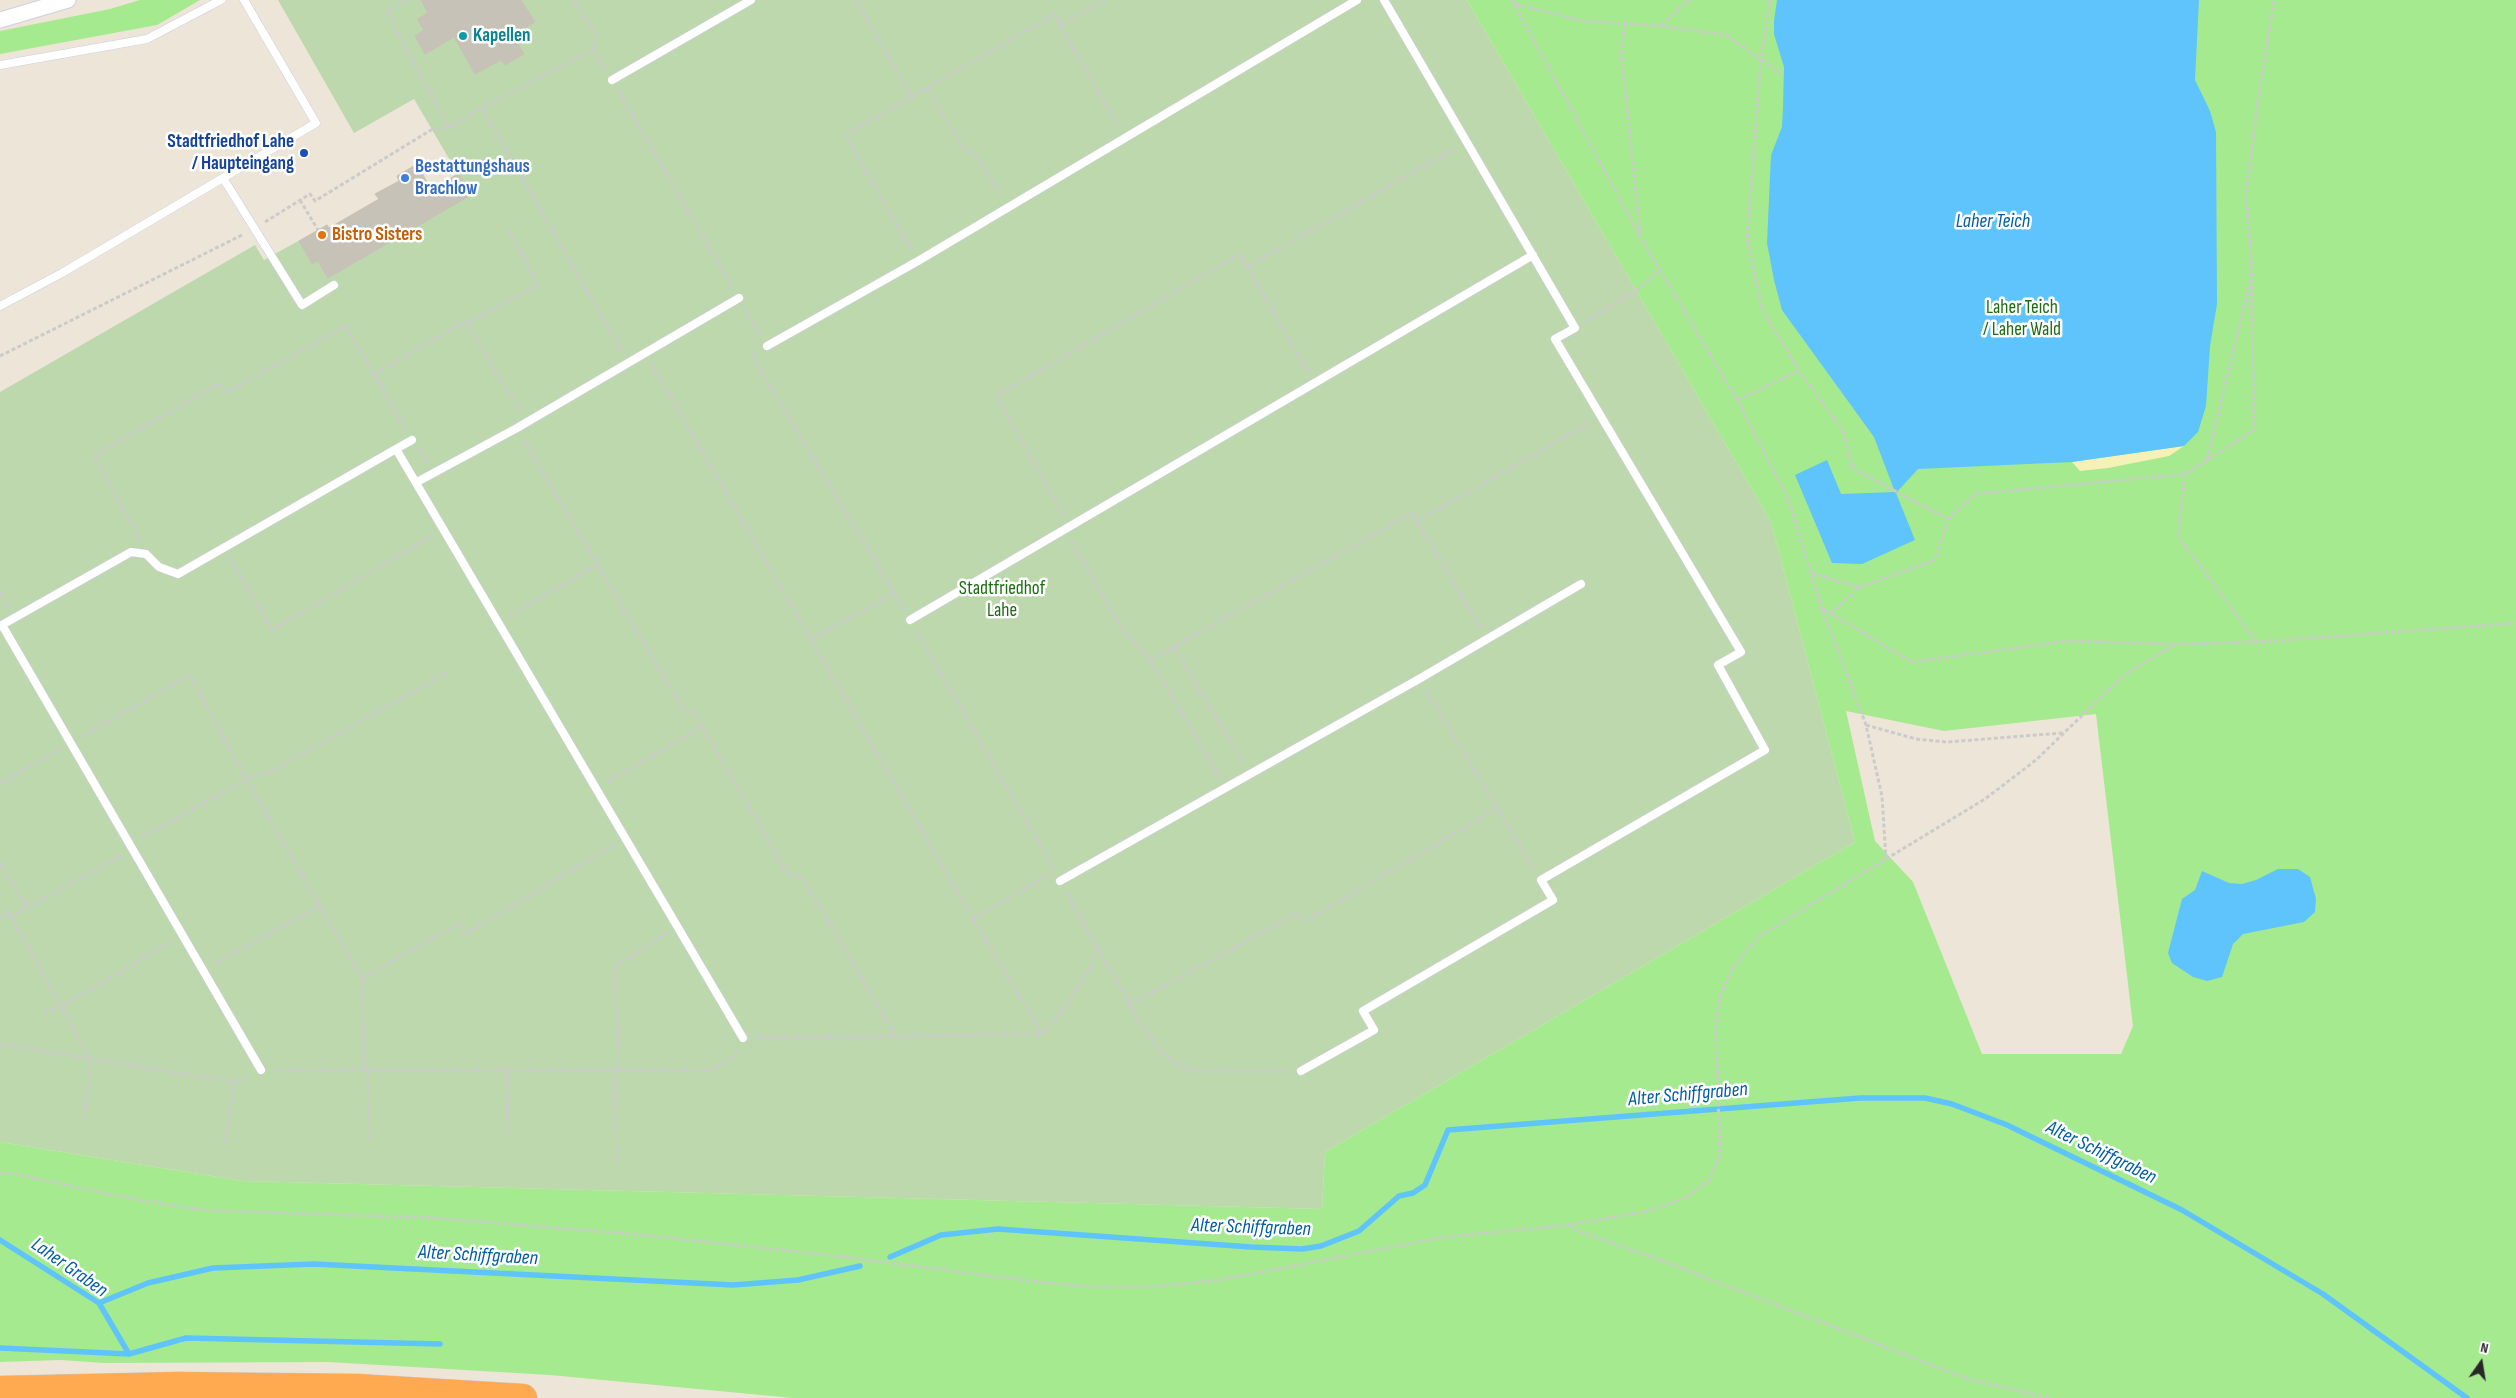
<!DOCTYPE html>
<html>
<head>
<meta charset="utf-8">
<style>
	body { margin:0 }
	#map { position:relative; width:2516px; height:1398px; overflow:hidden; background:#ede5d8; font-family:"Sofia Sans Condensed",sans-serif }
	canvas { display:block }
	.north { position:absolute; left:2456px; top:1338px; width:50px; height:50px; -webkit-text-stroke:4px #fff; paint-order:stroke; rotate:13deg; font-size:14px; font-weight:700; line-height:20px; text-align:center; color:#282828 }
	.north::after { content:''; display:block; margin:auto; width:18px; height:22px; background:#282828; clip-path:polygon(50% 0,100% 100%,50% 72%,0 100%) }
</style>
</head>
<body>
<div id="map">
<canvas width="2516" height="1398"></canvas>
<div class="north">N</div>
</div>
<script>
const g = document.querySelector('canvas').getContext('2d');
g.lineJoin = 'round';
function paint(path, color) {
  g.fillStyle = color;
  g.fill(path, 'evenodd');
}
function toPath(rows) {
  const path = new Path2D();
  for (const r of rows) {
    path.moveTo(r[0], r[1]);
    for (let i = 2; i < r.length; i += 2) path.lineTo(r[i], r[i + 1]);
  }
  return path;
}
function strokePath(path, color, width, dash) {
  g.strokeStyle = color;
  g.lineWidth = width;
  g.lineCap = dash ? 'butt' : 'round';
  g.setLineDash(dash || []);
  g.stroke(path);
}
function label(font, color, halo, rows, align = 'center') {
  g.font = font + ' "Sofia Sans Condensed",sans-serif';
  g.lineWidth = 5;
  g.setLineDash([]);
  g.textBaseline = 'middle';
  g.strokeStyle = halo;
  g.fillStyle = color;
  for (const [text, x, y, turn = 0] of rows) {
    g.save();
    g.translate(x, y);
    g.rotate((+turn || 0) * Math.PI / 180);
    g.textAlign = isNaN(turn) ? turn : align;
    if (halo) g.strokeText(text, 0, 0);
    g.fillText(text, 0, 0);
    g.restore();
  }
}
const green = toPath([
	[140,0,200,0,157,25,0,54,0,31,110,9],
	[1467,0,2516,0,2516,1398,793,1398,550,1375,328,1362,104,1363,61,1360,0,1362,0,1142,243,1181,1322,1209,1325,1152,1855,842,1771,522],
	[1846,711,1944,731,2096,714,2133,1026,2121,1054,1982,1054,1913,882,1875,841]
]);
const sand = toPath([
	[2184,446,2169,456,2108,468,2080,471,2072,462]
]);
const cemetery = toPath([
	[278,0,1467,0,1771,522,1855,842,1325,1152,1322,1209,243,1181,0,1142,0,392,255,245,264,260,327,225,328,228,379,200,375,194,387,188,404,189,397,176,417,164,430,190,458,174,414,99,354,133]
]);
const water = toPath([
	[1777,0,2199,0,2195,80,2210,111,2216,132,2217,304,2210,346,2206,406,2198,432,2184,446,2072,462,1918,469,1896,493,1915,540,1862,564,1832,563,1795,475,1827,460,1841,494,1895,492,1874,437,1782,310,1774,280,1767,243,1771,155,1782,127,1783,107,1784,67,1774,34,1774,21],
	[2278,869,2298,869,2310,877,2316,899,2315,912,2304,922,2243,934,2233,944,2222,977,2207,981,2193,977,2172,963,2168,953,2182,899,2195,890,2202,871,2229,883,2242,884,2256,880]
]);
const stream = toPath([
	[0,1240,99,1303,129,1354],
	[890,1257,941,1235,998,1229,1251,1247,1302,1249,1321,1246,1359,1231,1399,1196,1413,1193,1425,1185,1448,1130,1860,1098,1925,1098,1952,1104,2007,1125,2182,1210,2323,1294,2467,1398],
	[99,1303,148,1283,213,1268,314,1264,733,1285,798,1280,860,1266],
	[0,1348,129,1354,186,1338,440,1344]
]);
const building = toPath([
	[421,0,521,0,535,22,513,35,524,54,505,65,501,60,475,74,454,37,425,54,415,36,424,30,417,19,428,13,421,0],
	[417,164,431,189,458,174,471,195,328,278,318,261,312,264,299,241,327,225,329,228,379,199,375,194,399,181,397,176,417,164]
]);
const path = toPath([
	[407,0,386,12,449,127],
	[574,0,596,35,593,49],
	[856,0,912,97],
	[1512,0,1640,236,1739,403,1789,501,1822,609,1866,725,1882,796,1886,859],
	[1770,0,1761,59,1747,239,1762,309,1799,371],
	[1515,4,1584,21,1660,26,1689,0],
	[1060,25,1118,126],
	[1625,25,1621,52,1640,233],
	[1661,26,1726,35,1781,74],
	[927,88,961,144,982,164,1001,196],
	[618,90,733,288],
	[482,108,593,49,606,70],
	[300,200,318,230],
	[265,222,310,194,315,201,431,130,449,127,482,108,622,352],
	[509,231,538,285,467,323,520,411],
	[911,249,845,135,1055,14,1060,25,1105,0],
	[1247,267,1308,372],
	[745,309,761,336],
	[1586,321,1636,291,1661,269],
	[757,352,752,356,904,609],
	[0,356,244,234],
	[651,363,973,919,1042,1033],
	[374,374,462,323,467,323],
	[1737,400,1799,371,1843,430,1852,468,1948,519],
	[523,439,684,711,694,713,789,875,801,875,895,1035],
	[419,449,428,462],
	[2207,460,2249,286],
	[1064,516,996,396,1240,254,1247,267,1456,148],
	[1417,521,1590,423],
	[140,540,94,456,219,383,225,393,346,326,406,429],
	[1071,541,1123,631,1150,660],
	[230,558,272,630,432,536],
	[1811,573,1859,587],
	[0,592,8,606],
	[1823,609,1912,662,2066,641,2174,644],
	[1830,614,1860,587,1935,560,1948,519,1975,494,2185,474],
	[509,616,598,564],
	[917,632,1055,871],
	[812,639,894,593],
	[2256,641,2178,536,2185,474,2254,430,2251,259,2246,195,2258,99,2274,0],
	[1174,647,1244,764],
	[1426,690,1534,869],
	[1866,725,1916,739,1947,742,2063,733],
	[81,737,190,675,246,779,362,978,364,1071],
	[1220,777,1150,660,1412,513,1481,629],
	[607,782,702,727],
	[0,783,60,749],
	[141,838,246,779,272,771,448,672],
	[0,863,27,907],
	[1066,892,1140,1023,1159,1050,1177,1065,1196,1071,1288,1071],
	[11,916,91,1060,84,1118],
	[0,917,9,912,11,916,122,855],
	[973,919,1048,875],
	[214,964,320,905],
	[362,978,458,924,465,934,615,844],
	[1129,1005,1296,914,1307,920,1496,809],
	[45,1012,62,1006,172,941],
	[756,1038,1042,1034,1061,1013,1090,968,1097,952],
	[0,1044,234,1082,249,1076],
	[274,1070,712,1070,733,1057,737,1050],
	[615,1070,617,1163],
	[619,1070,615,966,668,933],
	[368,1071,369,1138],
	[507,1071,508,1135],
	[225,1142,234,1082],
	[0,1173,10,1173,128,1198,201,1210,435,1218,644,1235,828,1255,1040,1282,1094,1287,1153,1287,1219,1280,1445,1237,1569,1225,1648,1211,1685,1198,1710,1179,1720,1155,1716,1030,1720,995,1733,967,1759,936,1985,799,2036,760,2125,674,2176,644,2257,642,2516,623],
	[1569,1225,1575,1230,1663,1261,1968,1379,2050,1398]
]);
const service = toPath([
	[0,65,147,39,221,0],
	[612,80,751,0],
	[223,178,302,305,334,285],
	[0,306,62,273,316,123,244,0],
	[767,346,918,261,1357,0],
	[396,449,412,440],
	[417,482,517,428,739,298],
	[910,620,1533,255],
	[2,625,261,1070],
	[0,626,131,552,146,554,159,567,178,574,396,449,743,1038],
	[1060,881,1419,679,1581,584],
	[1301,1071,1374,1030,1363,1011,1553,900,1541,880,1765,750,1718,665,1741,652,1555,339,1575,328,1384,0]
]);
const minor = toPath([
	[0,20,68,0]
]);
const motorway = toPath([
	[0,1390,177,1386,357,1388,523,1398]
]);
const markers = [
	[463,36,5,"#0f9aa8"],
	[304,153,5,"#1a4fb4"],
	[405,178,5,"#3f7fe0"],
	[322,235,5,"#e8710a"]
];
const cultureNames = [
	["Kapellen",473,36]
];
const transitNames = [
	["Stadtfriedhof Lahe",294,142],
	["/ Haupteingang",294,164]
];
const shopNames = [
	["Bestattungshaus",415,167],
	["Brachlow",415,189]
];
const foodNames = [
	["Bistro Sisters",332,235]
];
const parkNames = [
	["Laher Teich",2022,308],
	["/ Laher Wald",2022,330],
	["Stadtfriedhof",1002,589],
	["Lahe",1002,611]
];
const waterNames = [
	["Laher Teich",1993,222],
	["Alter Schiffgraben",1688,1095,-5],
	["Alter Schiffgraben",2101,1153,26],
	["Alter Schiffgraben",1251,1228,2],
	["Alter Schiffgraben",478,1256,3],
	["Laher Graben",69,1268,35]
];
paint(green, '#a5ea8e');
paint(sand, '#f6f1b6');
paint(cemetery, '#bed8ad');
paint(water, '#5ec4fb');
strokePath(stream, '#5ec4fb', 5.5);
paint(building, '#c7c2b8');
strokePath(building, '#c8c2b2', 1);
strokePath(service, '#cdcfe3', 9);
strokePath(minor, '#cdcfe3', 17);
strokePath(motorway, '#cbcbcb', 29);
strokePath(path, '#cbcbcb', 3, [4, 2.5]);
strokePath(service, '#fff', 8);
strokePath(minor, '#fff', 15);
strokePath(motorway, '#ffaa50', 28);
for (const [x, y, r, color] of markers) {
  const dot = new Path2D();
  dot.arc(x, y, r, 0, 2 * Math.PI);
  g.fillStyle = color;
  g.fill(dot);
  strokePath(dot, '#fff', 2);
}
label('bold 19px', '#0d838f', '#fff', cultureNames, 'left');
label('bold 19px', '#164399', '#fff', transitNames, 'right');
label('bold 19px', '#366cbe', '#fff', shopNames, 'left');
label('bold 19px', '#c56008', '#fff', foodNames, 'left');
label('19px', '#1d6c12', '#fff', parkNames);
label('italic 20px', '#005ea4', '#fff', waterNames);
</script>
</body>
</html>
